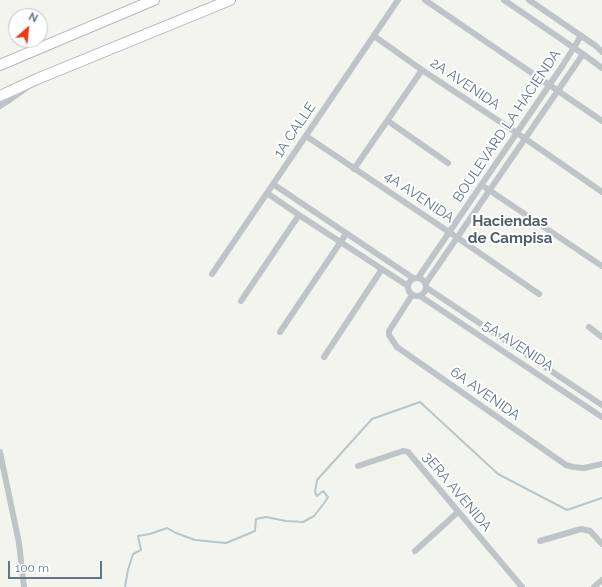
<!DOCTYPE html>
<html>
<head>
<meta charset="utf-8">
<style>
	body { margin:0 }
	#map { position:relative; width:602px; height:587px; overflow:hidden; background:#f4f4ef; font-family:Raleway,sans-serif }
	canvas { display:block }
	.north { position:absolute; left:8px; top:8px; width:40px; height:40px; box-sizing:border-box; background:#fff; border:1px solid #bfc8cd; border-radius:50%; rotate:27deg; font-size:11px; font-weight:700; line-height:16px; text-align:center; color:#607683 }
	.north::after { content:''; display:block; margin:auto; width:14px; height:18px; background:#f13512; clip-path:polygon(50% 0,100% 100%,50% 72%,0 100%) }
	.scale { position:absolute; left:8px; top:561px; width:94px; height:18px; box-sizing:border-box; border:2px solid #607683; border-top:0; padding-left:5px; font-size:12px; line-height:14px; white-space:nowrap; color:#607683; -webkit-text-stroke:3px #fff; paint-order:stroke }
</style>
</head>
<body>
<div id="map">
<canvas width="602" height="587"></canvas>
<div class="north">N</div>
<div class="scale">100 m</div>
</div>
<script>
const g = document.querySelector('canvas').getContext('2d');
g.lineJoin = 'round';
function toPath(rows) {
  const path = new Path2D();
  for (const r of rows) {
    if (r.length === 3) {
      path.moveTo(r[0] + r[2], r[1]);
      path.arc(r[0], r[1], r[2], 0, 2 * Math.PI);
      continue;
    }
    path.moveTo(r[0], r[1]);
    for (let i = 2; i < r.length; i += 2) path.lineTo(r[i], r[i + 1]);
  }
  return path;
}
function strokePath(path, color, width, dash) {
  g.strokeStyle = color;
  g.lineWidth = width;
  g.lineCap = dash ? 'butt' : 'round';
  g.setLineDash(dash || []);
  g.stroke(path);
}
function label(font, color, halo, rows, align = 'center') {
  g.font = font + ' Raleway,sans-serif';
  g.lineWidth = 4;
  g.setLineDash([]);
  g.textBaseline = 'middle';
  g.strokeStyle = halo;
  g.fillStyle = color;
  for (const [text, x, y, turn = 0] of rows) {
    g.save();
    g.translate(x, y);
    g.rotate((+turn || 0) * Math.PI / 180);
    g.textAlign = isNaN(turn) ? turn : align;
    if (halo) g.strokeText(text, 0, 0);
    g.fillText(text, 0, 0);
    g.restore();
  }
}
const stream = toPath([
	[125,587,128,570,133,554,141,550,138,536,150,534,167,528,176,533,195,540,226,543,255,531,256,519,266,517,286,521,303,522,314,516,325,502,328,497,323,491,317,496,315,492,317,480,372,419,420,402,498,474,567,510,602,498]
]);
const street = toPath([
	[425,0,602,121],
	[504,0,583,54,602,68],
	[529,0,596,46,602,52],
	[374,36,422,70,517,133,602,192],
	[0,106,8,101,26,88],
	[388,121,448,163],
	[306,136,449,232,539,294],
	[354,169,422,70],
	[273,184,413,278],
	[486,188,602,266],
	[267,193,299,215,408,286],
	[212,274,398,0],
	[417,287,9],
	[418,278,563,65,581,36],
	[426,283,583,54],
	[427,288,602,405],
	[412,295,389,331,389,335,397,347,566,465,573,467,584,468,602,464],
	[420,296,602,417],
	[241,301,299,215],
	[589,327,602,337],
	[280,332,346,234],
	[324,357,382,269],
	[0,452,19,543,24,587],
	[358,466,403,451,408,452,522,587],
	[540,541,581,529,590,531,602,544],
	[415,551,458,512],
	[594,587,602,580]
]);
const primary = toPath([
	[0,65,154,0],
	[0,96,37,79,230,0]
]);
const streetNames = [
	["2A AVENIDA",465,84,34],
	["BOULEVARD LA HACIENDA",507,126,-56],
	["1A CALLE",295,130,-56],
	["4A AVENIDA",419,197,34],
	["5A AVENIDA",518,346,33],
	["6A AVENIDA",485,394,35],
	["3ERA AVENIDA",457,492,50]
];
const neighbourhoodNames = [
	["Haciendas",510,221],
	["de Campisa",510,238]
];
strokePath(stream, '#b7c6ca', 2);
strokePath(primary, '#b1b7ba', 12);
strokePath(street, '#bec4c7', 6);
strokePath(primary, '#fff', 10);
label('14px', '#607683', '#fff', streetNames);
label('bold 15px', '#4f5e67', '#fff', neighbourhoodNames);
</script>
</body>
</html>
